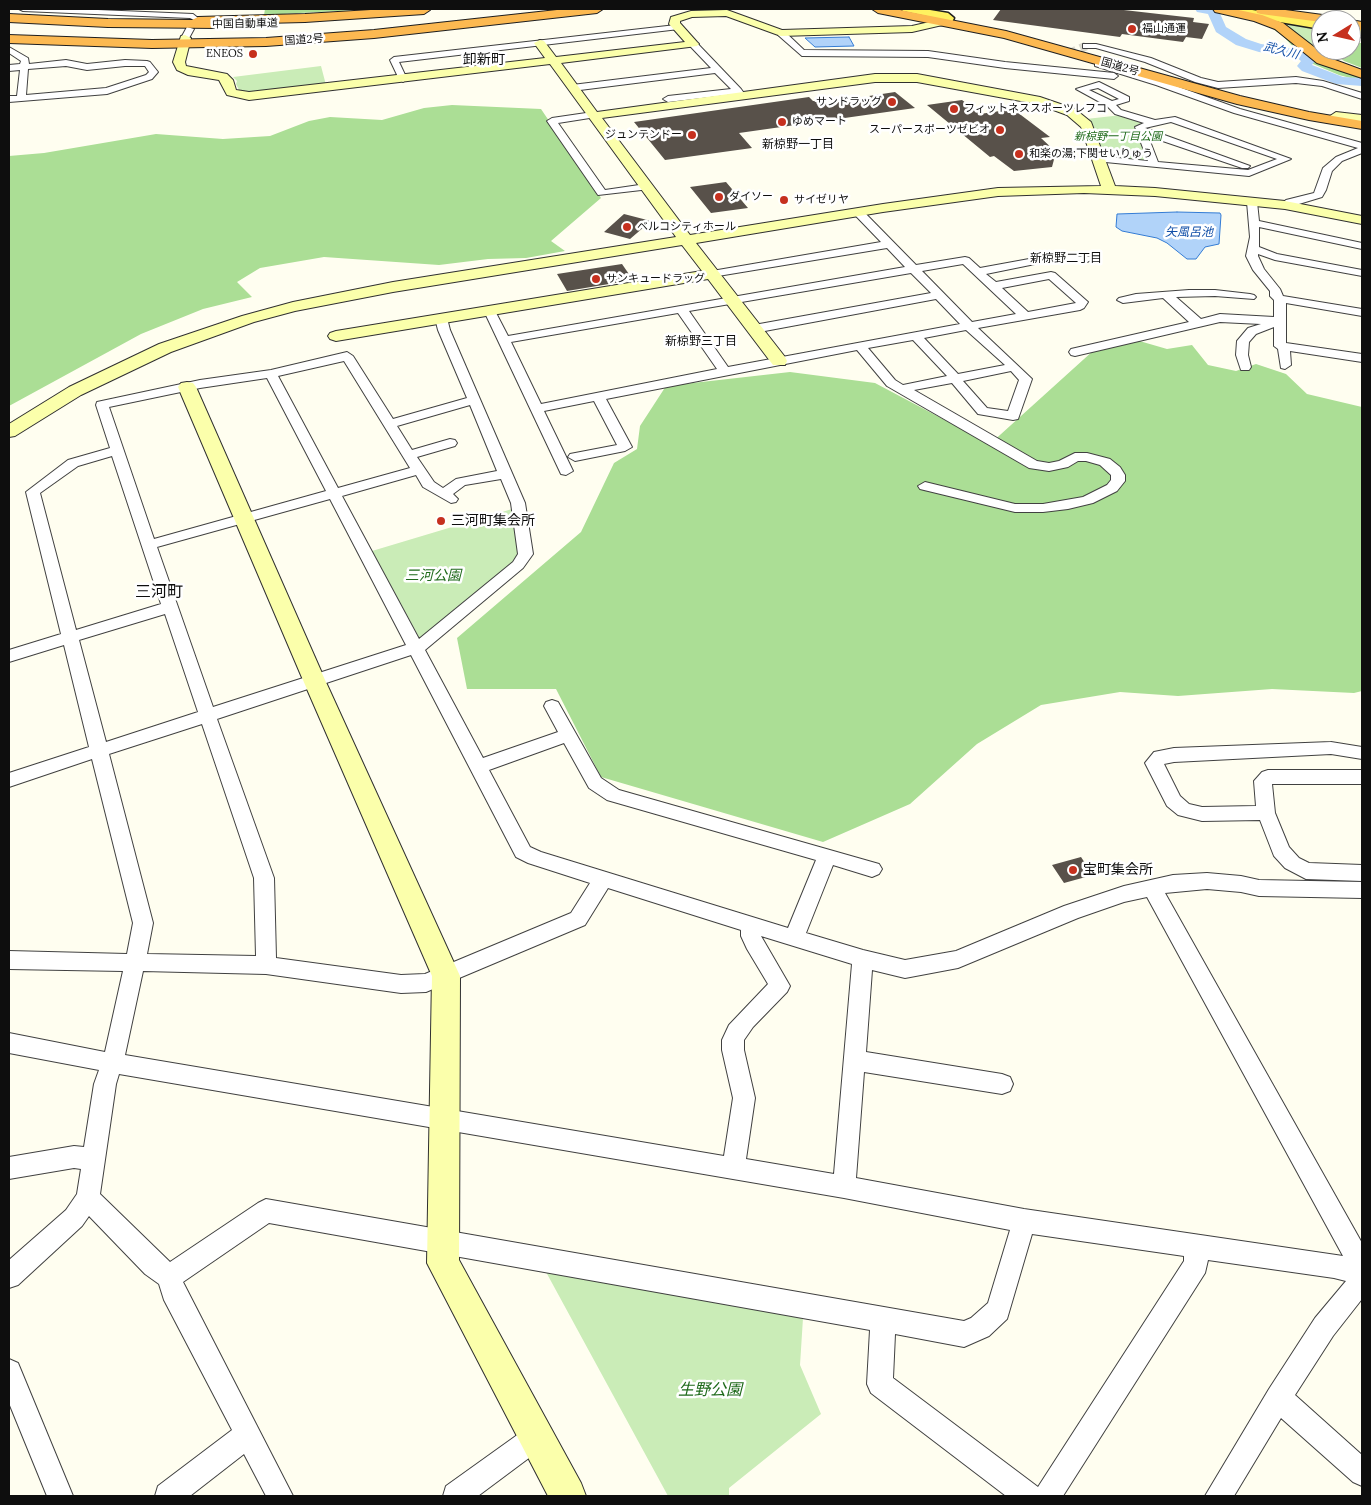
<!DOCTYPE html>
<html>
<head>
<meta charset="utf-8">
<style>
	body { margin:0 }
	#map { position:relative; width:1371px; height:1505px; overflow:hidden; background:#fffef0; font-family:Lora,serif }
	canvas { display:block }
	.frame { position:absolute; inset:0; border:10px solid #0e0e0e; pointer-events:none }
	.north { position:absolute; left:1311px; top:10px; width:50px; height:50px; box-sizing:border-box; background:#fff; border:1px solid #9f9f9f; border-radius:50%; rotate:261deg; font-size:14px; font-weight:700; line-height:20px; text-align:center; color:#0e0e0e }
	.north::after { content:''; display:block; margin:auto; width:18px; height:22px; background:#c6301e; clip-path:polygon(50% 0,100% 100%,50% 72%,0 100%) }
</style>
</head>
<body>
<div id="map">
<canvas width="1371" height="1505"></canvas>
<div class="frame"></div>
<div class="north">N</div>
</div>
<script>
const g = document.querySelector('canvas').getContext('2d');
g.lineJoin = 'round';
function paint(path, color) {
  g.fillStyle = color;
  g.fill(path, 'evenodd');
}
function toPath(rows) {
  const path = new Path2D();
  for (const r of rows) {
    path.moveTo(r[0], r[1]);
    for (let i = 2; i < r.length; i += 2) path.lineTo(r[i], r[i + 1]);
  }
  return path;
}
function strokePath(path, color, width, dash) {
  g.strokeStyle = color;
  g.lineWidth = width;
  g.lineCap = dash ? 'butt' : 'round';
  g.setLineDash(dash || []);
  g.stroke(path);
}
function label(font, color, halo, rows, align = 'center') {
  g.font = font + ' Lora,"Noto Sans JP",serif';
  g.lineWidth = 5;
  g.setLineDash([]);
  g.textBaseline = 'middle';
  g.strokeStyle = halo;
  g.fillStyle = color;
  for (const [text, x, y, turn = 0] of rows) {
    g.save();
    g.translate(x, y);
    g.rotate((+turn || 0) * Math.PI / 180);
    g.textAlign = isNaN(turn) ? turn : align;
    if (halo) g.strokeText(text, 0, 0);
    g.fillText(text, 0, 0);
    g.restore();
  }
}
const green = toPath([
	[1267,20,1321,27,1322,55,1336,65],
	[321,66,326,85,245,93,239,90,236,84,237,81,233,77],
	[1122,115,1144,123,1148,159,1144,161,1108,159,1102,156,1086,119],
	[512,509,518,552,514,564,420,639,372,551],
	[546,1272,803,1318,800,1365,821,1414,729,1488,729,1496,668,1496]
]);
const forest = toPath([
	[265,9,374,9,264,15],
	[1248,17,1266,23,1349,73,1362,76,1362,81,1339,75,1306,61,1284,37,1273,29],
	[1351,43,1362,43,1362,68,1344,61,1334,53,1335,50,1351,50],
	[452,105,541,109,601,198,551,241,565,251,526,258,488,259,439,265,324,257,260,268,237,282,252,297,203,309,141,334,9,406,9,156,44,153,156,134,223,139,270,136,309,121,330,117,382,120,424,108],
	[1136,340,1167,349,1192,345,1208,365,1236,371,1256,364,1286,374,1307,394,1362,407,1362,691,1354,693,1272,689,1178,696,1120,692,1041,705,977,744,910,804,823,842,601,777,556,689,467,689,457,638,581,532,614,463,637,449,640,426,666,386,790,372,875,383,990,444,1094,350]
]);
const water = toPath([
	[849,37,854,46,815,47,805,38,849,37],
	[1177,212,1220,213,1221,215,1219,244,1205,247,1196,259,1187,259,1167,243,1157,238,1122,231,1116,227,1117,214,1177,212]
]);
const river = toPath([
	[1195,9,1218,9,1226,27,1246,39,1261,44,1304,50,1315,61,1312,65,1343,77,1362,78,1362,86,1336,84,1302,71,1297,66,1301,61,1295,56,1259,52,1236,45,1216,32,1208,14,1197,12,1195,9]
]);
const building = toPath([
	[1001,9,1115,9,1194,18,1193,22,1209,24,1202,39,1186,37,1183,42,1122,34,1120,37,993,20],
	[895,92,915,108,739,133,752,148,665,160,634,122,809,97,813,101,817,101,820,104,830,103,872,98,869,96],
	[962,100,980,114,1013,109,1050,137,1041,138,1056,152,1052,167,1014,171,994,156,990,157,927,105],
	[726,182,748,208,711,213,690,187],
	[624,214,651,221,630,239,604,232],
	[622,264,633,280,567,291,557,274],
	[1081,857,1093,875,1064,883,1052,865]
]);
const streetTunnel = toPath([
	[1068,54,1086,46]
]);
const street = toPath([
	[19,9,74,9,193,14,198,18,194,20,190,18,23,11,19,9],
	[676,25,680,27,679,29,399,62,407,79,403,82,399,79,390,60,394,57,676,25],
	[187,27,194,29,188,40,182,40,181,38,187,27],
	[778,31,784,31,804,50,928,51,1005,62,1114,73,1118,76,1114,79,1005,68,928,57,802,56,778,35,778,31],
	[690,42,696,42,741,89,746,96,745,98,739,98,735,94,668,102,663,99,668,96,731,89,715,73,572,91,568,88,572,85,711,68,690,46,690,42],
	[1083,44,1096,44,1151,58,1201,78,1218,82,1296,77,1323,81,1362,93,1362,99,1322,86,1296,83,1218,88,1195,82,1145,62,1096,48,1083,48,1083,44],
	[9,47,28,58,29,64,66,60,87,64,125,60,147,61,150,62,158,72,152,79,107,94,9,102,9,96,17,96,20,70,9,71,9,65,20,64,21,61,9,53,9,47],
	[66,66,87,70,125,66,145,66,149,72,146,75,106,88,26,95,28,69,66,66],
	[1098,61,1162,81,1240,109,1362,143,1362,153,1342,161,1332,171,1326,190,1322,197,1289,207,1281,207,1280,205,1286,200,1314,193,1323,168,1336,157,1358,148,1234,113,1156,85,1095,66,1095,62,1098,61],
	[1099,82,1129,97,1129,101,1116,105,1121,110,1155,120,1175,117,1291,159,1249,176,1095,161,1093,159,1098,156,1148,161,1135,127,1144,123,1115,114,1107,106,1076,89,1099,82],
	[1098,88,1119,99,1112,101,1089,90,1098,88],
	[1171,122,1277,159,1248,170,1158,162,1148,136,1242,168,1248,168,1250,166,1145,128,1171,122],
	[593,112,596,113,596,117,558,123,605,190,646,184,650,185,650,189,598,195,547,121,552,118,593,112],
	[1252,199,1257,202,1259,221,1362,243,1362,249,1259,227,1259,247,1277,254,1362,270,1362,276,1275,260,1258,254,1258,256,1264,269,1280,289,1283,296,1362,309,1362,316,1286,303,1286,343,1362,354,1362,362,1290,351,1291,365,1285,369,1281,368,1278,349,1274,346,1274,327,1256,334,1249,342,1248,355,1251,367,1249,370,1241,370,1236,355,1237,341,1248,328,1261,324,1220,322,1075,356,1071,355,1069,352,1071,349,1189,322,1163,298,1123,303,1117,300,1119,298,1136,294,1189,290,1215,290,1250,294,1254,295,1256,297,1254,299,1215,296,1176,297,1201,319,1220,314,1274,317,1274,300,1270,296,1270,291,1253,270,1246,256,1250,237,1247,202,1252,199],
	[858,209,862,210,916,265,965,257,969,258,980,268,1040,257,1091,257,1093,259,1087,262,1040,263,986,274,996,282,1051,272,1055,273,1088,302,1084,308,1080,310,978,328,1032,379,1018,419,1013,420,978,414,952,383,914,390,1037,461,1049,463,1059,461,1075,453,1087,453,1110,459,1120,467,1125,475,1125,481,1117,491,1093,503,1068,509,1043,512,1015,512,920,489,918,486,925,482,1015,504,1043,504,1083,497,1107,485,1111,480,1111,475,1100,465,1086,461,1078,461,1068,467,1049,471,1029,468,887,386,857,350,606,399,632,447,625,451,575,461,568,457,570,454,617,445,594,401,544,411,573,471,566,475,561,474,484,311,486,309,494,309,508,336,905,267,887,248,712,277,706,274,712,271,881,242,854,214,853,212,854,210,858,209],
	[963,264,1016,314,972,322,922,271,963,264],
	[911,273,931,293,754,325,748,329,754,333,936,299,960,324,728,367,689,311,911,273],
	[1049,279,1076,303,1028,312,1002,288,1049,279],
	[678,313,717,369,541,404,511,342,678,313],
	[966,330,1005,365,958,374,924,338,966,330],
	[913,340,947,376,903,385,895,380,868,348,913,340],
	[1011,371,1019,380,1008,411,987,408,963,381,1011,371],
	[441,314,447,318,450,330,525,503,533,554,523,568,425,650,483,758,558,732,544,706,546,702,552,700,558,702,601,778,619,790,879,864,882,869,879,874,872,877,833,865,806,933,863,950,905,960,956,951,1064,906,1124,886,1173,875,1207,873,1241,876,1259,880,1362,882,1362,898,1259,896,1241,892,1207,889,1165,893,1362,1243,1362,1299,1333,1336,1295,1395,1362,1455,1362,1486,1353,1482,1281,1418,1234,1496,1205,1496,1269,1389,1315,1318,1346,1281,1334,1278,1208,1260,1205,1273,1063,1496,1006,1496,871,1393,867,1384,870,1330,269,1223,183,1282,293,1496,266,1496,244,1454,190,1496,155,1496,158,1486,232,1430,164,1300,159,1284,145,1274,89,1216,82,1226,18,1285,9,1288,9,1260,66,1210,77,1194,81,1169,74,1168,9,1179,9,1157,74,1146,84,1147,94,1084,99,1070,9,1053,9,1033,105,1052,123,971,9,969,9,951,127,954,133,923,92,759,9,787,9,773,89,747,64,645,9,662,9,650,61,634,26,492,68,460,110,448,96,405,97,402,200,380,271,370,347,352,353,356,393,419,467,398,438,330,435,318,441,314],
	[344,361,410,468,338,488,278,376,344,361],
	[267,378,326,491,154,539,109,407,200,388,267,378],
	[470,405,497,471,456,479,443,488,434,482,417,457,455,446,457,443,455,440,450,439,412,450,397,426,470,405],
	[112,456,161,604,76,630,40,493,78,466,112,456],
	[416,475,423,487,451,503,456,502,458,499,453,494,465,485,501,479,511,503,518,554,513,562,419,639,342,496,416,475],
	[330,499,406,645,213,707,157,547,330,499],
	[165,614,198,712,106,742,79,640,165,614],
	[411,655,516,857,528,863,590,883,571,913,425,974,401,975,276,958,274,878,217,719,411,655],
	[202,724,254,878,256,956,147,954,153,923,109,754,202,724],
	[564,743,589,788,607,800,816,860,788,928,541,852,530,847,489,770,564,743],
	[608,888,741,930,741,936,747,949,768,984,729,1025,722,1040,722,1050,733,1098,724,1156,125,1055,143,971,266,974,401,993,426,992,585,925,608,888],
	[1147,897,1343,1256,1024,1209,856,1178,864,1072,1002,1094,1010,1091,1013,1084,1010,1077,1002,1074,866,1052,872,970,905,978,958,968,1078,918,1124,902,1147,897],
	[761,936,852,964,834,1174,746,1159,755,1098,744,1050,744,1040,753,1027,787,992,790,986,761,936],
	[119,1074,844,1198,1010,1230,988,1303,971,1318,964,1321,266,1199,258,1203,170,1262,100,1194,116,1084,119,1074],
	[1032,1234,1184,1256,1184,1261,1038,1487,893,1378,895,1334,964,1347,989,1336,1007,1319,1032,1234],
	[1331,742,1362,747,1362,759,1331,754,1174,762,1164,764,1180,796,1189,804,1202,807,1256,806,1254,781,1262,772,1268,770,1362,770,1362,784,1272,784,1275,813,1289,847,1299,858,1309,863,1362,865,1362,881,1306,879,1285,868,1274,856,1260,820,1202,821,1178,815,1167,806,1145,763,1154,752,1174,748,1331,742],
	[9,1359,18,1363,73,1496,47,1496,9,1403,9,1359],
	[536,1424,545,1428,549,1437,545,1446,478,1496,443,1496,446,1486,527,1428,536,1424]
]);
const secondary = toPath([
	[727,10,782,30,912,26,947,18,952,21,951,23,912,32,781,36,726,16,692,17,680,21,680,23,697,42,699,44,697,46,561,63,597,112,875,74,917,74,1040,97,1075,109,1091,122,1115,186,1155,188,1285,201,1362,216,1362,224,1285,209,1155,196,1084,193,998,196,883,212,696,243,785,357,787,361,785,365,773,365,708,279,336,341,330,339,328,336,330,333,336,331,702,271,682,245,393,292,295,311,254,322,171,352,81,395,15,436,9,437,9,424,69,387,159,344,242,316,293,302,393,282,676,237,550,64,249,100,227,95,219,80,188,75,177,70,173,62,181,36,185,35,191,38,185,62,186,66,227,74,233,80,236,90,249,92,545,58,534,43,540,40,544,41,556,57,685,42,669,24,671,17,691,11,727,10],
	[875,82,917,82,1037,104,1067,115,1081,127,1101,186,998,188,883,204,690,235,602,118,875,82],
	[1336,112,1362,115,1362,123,1332,119,1330,116,1336,112],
	[187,382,193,383,196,387,325,680,460,976,459,1260,581,1483,586,1496,548,1496,427,1263,432,976,303,680,178,387,181,383,187,382]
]);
const primary = toPath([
	[901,9,924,9,948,13,954,18,951,24,947,25,943,24,941,19,903,11,901,9],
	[1221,9,1246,9,1321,21,1321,29,1227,13,1221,9],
	[1351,27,1362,29,1362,37,1351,35,1351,27]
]);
const highway = toPath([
	[387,9,430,10,424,14,305,22,223,24,217,28,108,27,9,22,9,14,108,19,192,20,198,17,305,14,387,9],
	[566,9,603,9,597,13,374,38,266,46,152,48,9,43,9,35,152,40,266,38,374,30,566,9],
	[872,9,895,9,1006,31,1240,96,1309,112,1362,121,1362,129,1309,120,1237,104,1004,38,878,13,872,9],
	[1213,9,1234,9,1262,15,1283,23,1327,57,1362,70,1362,78,1317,63,1275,29,1254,21,1215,12,1213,9],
	[1256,9,1278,9,1330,16,1336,20,1321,20,1321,22,1261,14,1257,13,1256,9],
	[1351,20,1362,22,1362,30,1351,28,1351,20]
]);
const markers = [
	[1132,29,5,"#c6301e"],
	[253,54,5,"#c6301e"],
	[892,102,5,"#c6301e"],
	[954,109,5,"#c6301e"],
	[782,122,5,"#c6301e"],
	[1000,130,5,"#c6301e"],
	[692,135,5,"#c6301e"],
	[1019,154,5,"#c6301e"],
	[719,197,5,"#c6301e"],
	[784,200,5,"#c6301e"],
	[627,227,5,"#c6301e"],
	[596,279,5,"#c6301e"],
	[441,521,5,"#c6301e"],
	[1073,870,5,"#c6301e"]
];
const farStreetnames = [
	["中国自動車道",245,24,-1],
	["国道2号",304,40,-4],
	["国道2号",1120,67,16]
];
const farPoinames = [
	["福山通運",1142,29],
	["ENEOS",243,54,"right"],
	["サンドラッグ",882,102,"right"],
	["フィットネススポーツレフコ",964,109],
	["ゆめマート",792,122],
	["スーパースポーツゼビオ",990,130,"right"],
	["ジュンテンドー",682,135,"right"],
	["和楽の湯;下関せいりゅう",1029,154],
	["ダイソー",729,197],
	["サイゼリヤ",794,200],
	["ベルコシティホール",637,227],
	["サンキュードラッグ",606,279]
];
const farParknames = [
	["新椋野一丁目公園",1118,137]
];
const farWaternames = [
	["武久川",1281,51,15],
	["矢風呂池",1189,233]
];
const farNeighbourhoodnames = [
	["新椋野一丁目",798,145],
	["新椋野二丁目",1066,259],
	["新椋野三丁目",701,342]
];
const farQuarternames = [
	["卸新町",484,60]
];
const poiNames = [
	["三河町集会所",451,521],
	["宝町集会所",1083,870]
];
const parkNames = [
	["三河公園",433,576]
];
const quarterNames = [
	["三河町",159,592]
];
const nearParknames = [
	["生野公園",710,1390]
];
paint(green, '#caecb7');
paint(forest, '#abde95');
paint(water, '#b1d3f9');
strokePath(water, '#347cd4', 1);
paint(river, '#b1d3f9');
paint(building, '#58514a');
strokePath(streetTunnel, '#dbdace', 9, [9, 4.5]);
strokePath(street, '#414141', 2);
strokePath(secondary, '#303030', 2);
strokePath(primary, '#1f1f1f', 3);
strokePath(highway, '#1f1f1f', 2);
paint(street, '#fff');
paint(secondary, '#fbffab');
paint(primary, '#fff160');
paint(highway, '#fcb951');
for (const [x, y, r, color] of markers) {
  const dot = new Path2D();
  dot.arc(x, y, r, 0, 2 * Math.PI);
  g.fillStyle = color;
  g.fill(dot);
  strokePath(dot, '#fff', 2);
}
label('11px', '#0e0e0e', '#fff', farStreetnames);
label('11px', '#0e0e0e', '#fff', farPoinames, 'left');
label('italic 11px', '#1f6a1b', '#fff', farParknames);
label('italic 12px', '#104ea7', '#fff', farWaternames);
label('12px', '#0e0e0e', '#fff', farNeighbourhoodnames);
label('14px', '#0e0e0e', '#fff', farQuarternames);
label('14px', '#0e0e0e', '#fff', poiNames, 'left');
label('italic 14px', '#1f6a1b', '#fff', parkNames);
label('16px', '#0e0e0e', '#fff', quarterNames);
label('italic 16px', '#1f6a1b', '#fff', nearParknames);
</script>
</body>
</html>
